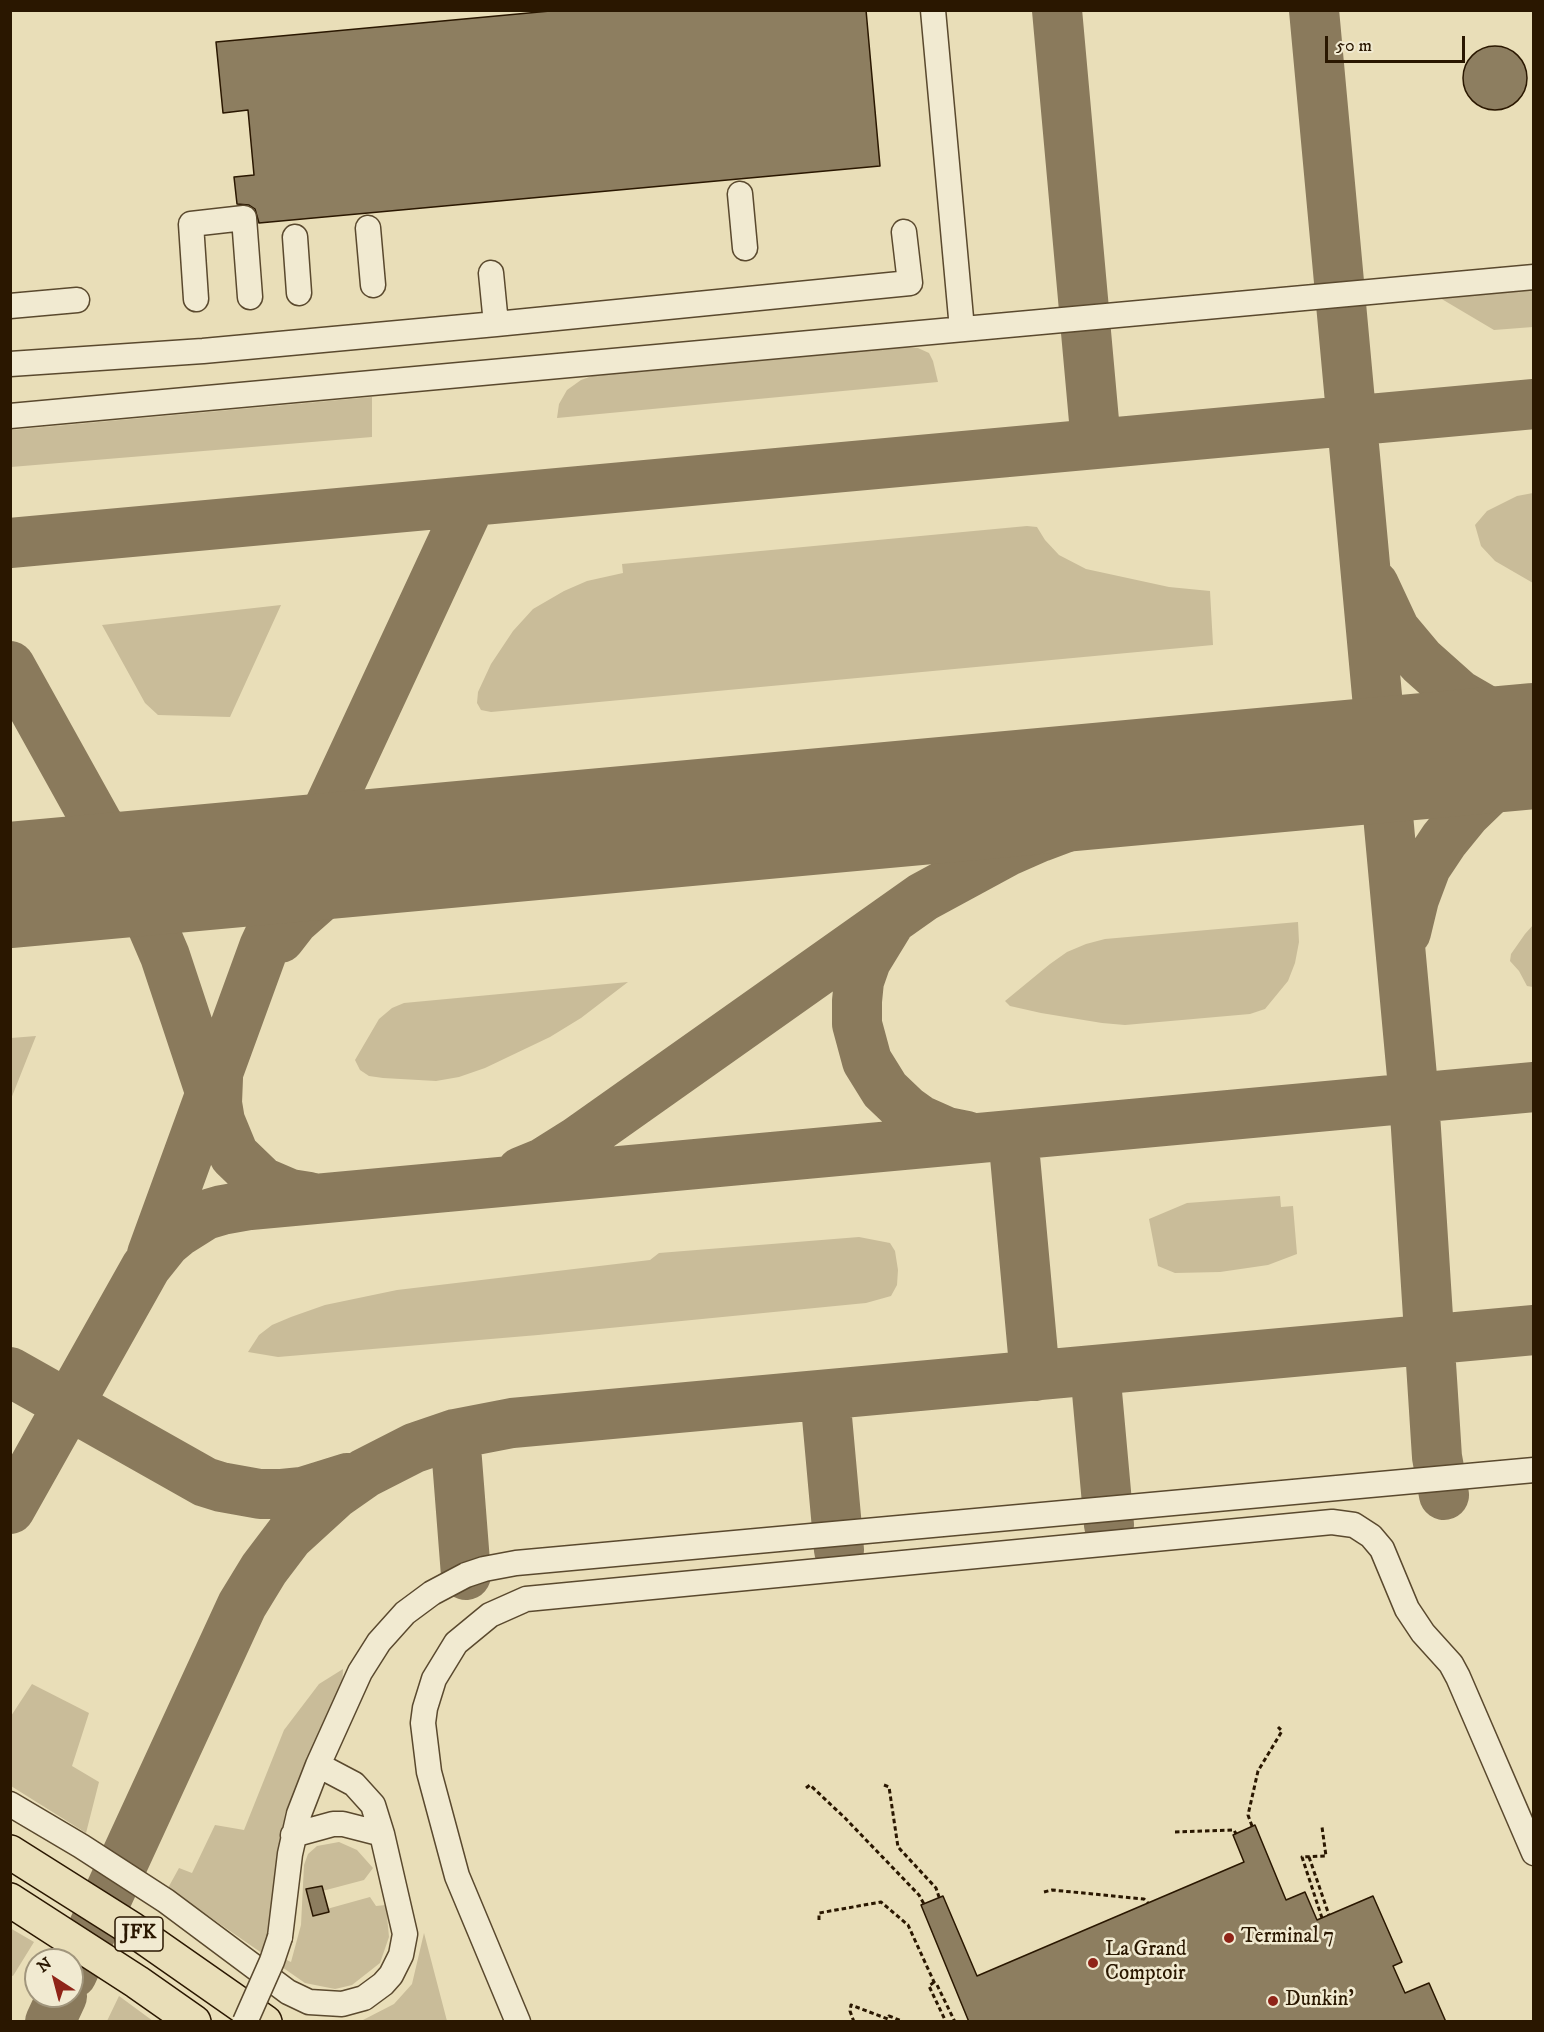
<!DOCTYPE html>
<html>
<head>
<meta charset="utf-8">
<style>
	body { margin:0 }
	#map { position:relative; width:1544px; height:2032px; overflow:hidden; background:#e9deb8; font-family:"IM FELL DW Pica",serif }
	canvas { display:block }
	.frame { position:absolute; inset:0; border:12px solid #2a1700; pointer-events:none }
	.north { position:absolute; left:24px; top:1948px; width:60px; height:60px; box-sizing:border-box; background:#f1ead1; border:2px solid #a1967d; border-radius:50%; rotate:324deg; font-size:16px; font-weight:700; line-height:24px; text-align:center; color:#2a1700 }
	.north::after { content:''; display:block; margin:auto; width:21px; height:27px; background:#8f2418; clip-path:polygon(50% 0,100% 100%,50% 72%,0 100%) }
	.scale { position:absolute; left:1325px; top:36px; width:140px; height:27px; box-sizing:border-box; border:3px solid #2a1700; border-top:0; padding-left:8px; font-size:18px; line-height:21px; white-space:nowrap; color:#2a1700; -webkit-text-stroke:4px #f1ead1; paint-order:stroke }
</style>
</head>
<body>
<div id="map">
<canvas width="1544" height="2032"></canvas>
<div class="frame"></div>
<div class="north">N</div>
<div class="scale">50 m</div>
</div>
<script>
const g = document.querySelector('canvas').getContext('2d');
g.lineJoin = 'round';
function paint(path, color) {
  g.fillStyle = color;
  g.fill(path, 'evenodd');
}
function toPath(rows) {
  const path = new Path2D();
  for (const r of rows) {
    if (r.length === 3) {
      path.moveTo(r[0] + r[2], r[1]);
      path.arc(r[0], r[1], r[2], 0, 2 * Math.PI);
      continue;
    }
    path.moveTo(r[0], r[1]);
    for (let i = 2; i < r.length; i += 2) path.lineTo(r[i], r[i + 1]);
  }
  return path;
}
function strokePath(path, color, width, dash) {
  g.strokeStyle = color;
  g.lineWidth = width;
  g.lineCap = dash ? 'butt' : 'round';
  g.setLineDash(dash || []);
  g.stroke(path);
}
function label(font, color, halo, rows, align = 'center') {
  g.font = font + ' "IM FELL DW Pica",serif';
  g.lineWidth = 5;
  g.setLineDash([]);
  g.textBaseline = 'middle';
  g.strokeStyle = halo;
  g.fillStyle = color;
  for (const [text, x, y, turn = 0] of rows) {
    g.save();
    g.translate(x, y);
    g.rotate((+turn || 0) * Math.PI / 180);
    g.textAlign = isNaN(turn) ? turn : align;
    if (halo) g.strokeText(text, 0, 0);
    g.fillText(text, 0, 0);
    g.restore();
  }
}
const green = toPath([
	[1533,289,1533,327,1494,330,1440,298],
	[906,347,918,348,929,353,933,361,938,382,557,418,559,404,567,390,581,380,592,376],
	[372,397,372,437,11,467,11,430],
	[1533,493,1534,493,1533,583,1495,561,1481,546,1475,525,1487,511,1517,496],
	[1027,526,1037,527,1045,540,1059,555,1086,569,1169,587,1210,591,1213,645,491,712,481,710,477,703,478,692,491,664,513,631,533,609,564,591,587,581,623,573,622,564],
	[281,605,230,717,158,715,145,703,102,625],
	[1298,922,1299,942,1295,963,1288,981,1265,1009,1250,1014,1125,1025,1102,1023,1041,1013,1010,1006,1005,1001,1050,964,1067,952,1086,944,1105,939],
	[1533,925,1533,987,1527,986,1519,971,1510,961,1511,954,1525,934],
	[628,982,581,1018,550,1037,485,1068,459,1077,436,1081,383,1078,369,1076,360,1070,355,1060,379,1019,392,1008,404,1003],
	[36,1036,28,1056,11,1099,11,1038],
	[1280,1196,1281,1207,1293,1206,1297,1254,1268,1265,1220,1272,1175,1273,1158,1266,1149,1219,1187,1203],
	[859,1237,890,1243,895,1251,898,1270,897,1285,891,1296,866,1303,538,1335,278,1357,248,1352,259,1335,272,1325,291,1317,325,1305,397,1290,650,1260,659,1253],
	[343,1669,342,1689,285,1813,267,1951,291,1962,301,1925,304,1865,308,1854,317,1846,339,1842,357,1850,373,1868,364,1880,311,1894,316,1912,370,1897,376,1906,386,1905,389,1937,380,1963,352,1985,335,1989,305,1983,168,1888,179,1868,192,1873,215,1825,244,1830,284,1730,319,1684],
	[32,1684,89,1713,72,1766,99,1782,86,1833,11,1786,11,1716],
	[10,1928,34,1942,13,1976,10,1975],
	[424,1933,447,2021,361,2021,394,2004,412,1984],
	[119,1996,153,2021,154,2021,107,2021]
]);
const taxiway = toPath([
	[1057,10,1096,443],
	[1314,10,1414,1098,1437,1457,1444,1495],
	[10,543,1534,404],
	[1374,585,1395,630,1421,661,1458,694,1489,712,1534,728],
	[10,666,144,907,165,956,215,1107],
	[102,829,123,849,145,861,164,865,189,865,330,851],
	[888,925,866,961,859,981,857,1001,857,1024,867,1061,885,1090,906,1110,920,1120,947,1132,967,1136],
	[1406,932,1414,899,1426,867,1444,840,1466,813,1496,784,1525,766,1534,763],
	[280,938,294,920,319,898,341,883,385,861,418,853,606,834],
	[218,1078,217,1103,220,1121,234,1155,262,1182,290,1194,309,1197],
	[1013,1135,1035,1376],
	[521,1172,543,1163,578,1141,923,897,1006,852,1040,837,1117,808,1196,786,1245,777,1285,773,1467,756],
	[152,1254,264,947,471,502],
	[1095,1370,1109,1525],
	[10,1372,205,1482,221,1487,260,1494,282,1494,302,1492,347,1478],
	[825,1395,839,1550],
	[455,1434,466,1575],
	[10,1509,146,1267,166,1242,178,1232,205,1215,222,1210,250,1205,1534,1087],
	[72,1974,242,1605,264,1569,289,1536,335,1494,365,1473,414,1448,455,1434,512,1423,1534,1330],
	[50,2022,62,1996]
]);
const runway = toPath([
	[10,885,1534,746]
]);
const building = toPath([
	[561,10,866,10,880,166,259,223,255,209,249,205,237,204,234,177,254,175,248,110,223,113,216,42,561,10],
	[1495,78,32],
	[1255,1825,1286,1900,1305,1892,1317,1920,1373,1896,1402,1962,1393,1966,1405,1993,1429,1983,1446,2022,969,2022,921,1905,943,1896,977,1976,1244,1862,1233,1835,1255,1825],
	[322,1886,329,1912,313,1916,306,1889,322,1886]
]);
const path = toPath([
	[884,1785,889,1787,898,1847,936,1888,939,1897],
	[806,1788,810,1785,845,1818,919,1895,924,1904],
	[1252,1826,1248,1815,1258,1771,1282,1731,1278,1727],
	[1175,1832,1234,1830,1236,1834],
	[1309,1857,1329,1915],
	[1044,1892,1052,1890,1144,1899,1148,1903],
	[1322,1918,1302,1857,1326,1856,1322,1827],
	[819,1920,819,1913,881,1902,908,1925,934,1982,937,1985,955,2022],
	[934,1982,929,1986,946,2022],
	[854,2022,850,2011,851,2005,888,2019,889,2016,904,2022]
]);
const minor = toPath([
	[933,10,962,329],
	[740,194,745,248],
	[368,228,373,285],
	[295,237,299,293],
	[491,273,496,324],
	[196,299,191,224,244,218,250,297],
	[10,306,77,300],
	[10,364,203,351,496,324,910,283,904,232],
	[10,416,1534,277],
	[10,1804,81,1846,166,1901,288,1992,309,2002,342,2004,364,1998,383,1984,391,1975,401,1955,405,1934,382,1834,373,1805,354,1784,318,1765],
	[293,1835,333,1824,343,1824,382,1834],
	[280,1937,290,1854,299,1814,318,1765,360,1672,379,1642,405,1613,432,1593,466,1575,484,1569,516,1563,1534,1470],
	[518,2022,457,1876,429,1772,423,1723,425,1708,434,1679,456,1643,490,1615,526,1599,1332,1522,1354,1525,1371,1536,1382,1549,1407,1609,1423,1633,1451,1664,1458,1677,1534,1853]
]);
const highway = toPath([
	[10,1852,132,1929,265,2022],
	[10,1900,137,1982,194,2022]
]);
const minorBridge = toPath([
	[245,2022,272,1961,280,1937]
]);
const markers = [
	[1229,1938,6,"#8f2418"],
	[1093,1963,6,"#8f2418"],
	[1273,2001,6,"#8f2418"]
];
const shields = [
	[139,1934,48]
];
const shieldNames = [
	["JFK",139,1934]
];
const poiNames = [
	["Terminal 7",1241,1938],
	["La Grand",1105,1951],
	["Comptoir",1105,1975],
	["Dunkin'",1285,2001]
];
paint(green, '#c9bc99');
strokePath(taxiway, '#8a7a5c', 50);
strokePath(runway, '#8a7a5c', 126);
paint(building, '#8d7e60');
strokePath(building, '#2a1700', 1.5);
strokePath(minor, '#5a492e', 27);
strokePath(highway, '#2a1700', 36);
strokePath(path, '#2a1700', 3, [4.5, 3]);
strokePath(minor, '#f1ead1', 24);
strokePath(highway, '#e9deb8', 33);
strokePath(minorBridge, '#5a492e', 27, []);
strokePath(minorBridge, '#f1ead1', 24);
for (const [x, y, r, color] of markers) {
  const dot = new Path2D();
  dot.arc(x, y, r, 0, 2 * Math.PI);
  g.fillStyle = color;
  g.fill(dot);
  strokePath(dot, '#f1ead1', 2);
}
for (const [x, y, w] of shields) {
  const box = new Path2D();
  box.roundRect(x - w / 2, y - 17, w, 34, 4.5);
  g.fillStyle = '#f1ead1';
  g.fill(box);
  strokePath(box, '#2a1700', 1.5);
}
label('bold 20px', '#2a1700', null, shieldNames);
label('21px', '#2a1700', '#f1ead1', poiNames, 'left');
</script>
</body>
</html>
